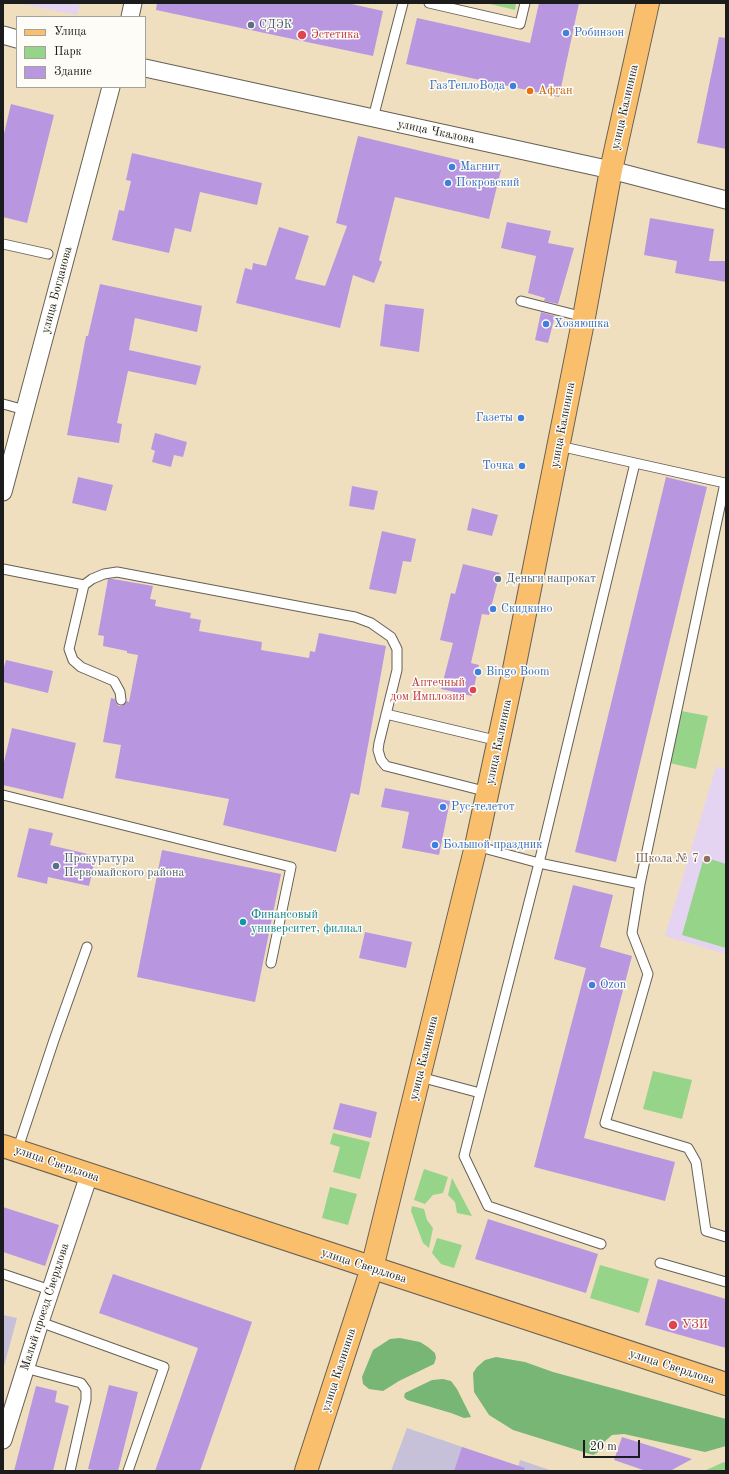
<!DOCTYPE html>
<html>
<head>
<meta charset="utf-8">
<style>
	body { margin:0 }
	#map { position:relative; width:729px; height:1474px; overflow:hidden; background:#f0dfbf; font-family:"Old Standard TT",serif }
	canvas { display:block }
	.frame { position:absolute; inset:0; border:4px solid #1c1c1c; pointer-events:none }
	.legend { position:absolute; left:16px; top:16px; width:130px; height:72px; box-sizing:border-box; background:#fdfcf7; border:1px solid #a3a29f; margin:0; padding:5px 7px; list-style:none; font-size:12px; color:#1c1c1c }
	.legend li { display:flex; align-items:center; gap:8px; height:20px }
	.legend b { width:20px; border:1px solid #a3a29f }
	.scale { position:absolute; left:583px; top:1440px; width:57px; height:18px; box-sizing:border-box; border:2px solid #1c1c1c; border-top:0; padding-left:5px; font-size:12px; line-height:14px; white-space:nowrap; color:#1c1c1c; -webkit-text-stroke:3px #fdfcf7; paint-order:stroke }
</style>
</head>
<body>
<div id="map">
<canvas width="729" height="1474"></canvas>
<div class="frame"></div>
<ul class="legend">
<li><b style="height:5px;background:#f9bf6d"></b>Улица</li>
<li><b style="height:11px;background:#96d48a"></b>Парк</li>
<li><b style="height:11px;background:#b997e0"></b>Здание</li>
</ul>
<div class="scale">20 m</div>
</div>
<script>
const g = document.querySelector('canvas').getContext('2d');
g.lineJoin = 'round';
function paint(path, color) {
  g.fillStyle = color;
  g.fill(path, 'evenodd');
}
function toPath(rows) {
  const path = new Path2D();
  for (const r of rows) {
    path.moveTo(r[0], r[1]);
    for (let i = 2; i < r.length; i += 2) path.lineTo(r[i], r[i + 1]);
  }
  return path;
}
function strokePath(path, color, width, dash) {
  g.strokeStyle = color;
  g.lineWidth = width;
  g.lineCap = dash ? 'butt' : 'round';
  g.setLineDash(dash || []);
  g.stroke(path);
}
function label(font, color, halo, rows, align = 'center') {
  g.font = font + ' "Old Standard TT",serif';
  g.lineWidth = 3;
  g.setLineDash([]);
  g.textBaseline = 'middle';
  g.strokeStyle = halo;
  g.fillStyle = color;
  for (const [text, x, y, turn = 0] of rows) {
    g.save();
    g.translate(x, y);
    g.rotate((+turn || 0) * Math.PI / 180);
    g.textAlign = isNaN(turn) ? turn : align;
    if (halo) g.strokeText(text, 0, 0);
    g.fillText(text, 0, 0);
    g.restore();
  }
}
const built = toPath([
	[17,3,80,3,77,15],
	[716,767,726,768,726,954,665,936]
]);
const industrial = toPath([
	[3,1315,17,1318,3,1370],
	[407,1428,518,1466,520,1460,553,1471,391,1471]
]);
const green = toPath([
	[486,3,516,3,515,10],
	[676,710,708,716,696,769,665,762],
	[704,857,726,864,726,948,682,935],
	[653,1071,692,1080,682,1119,643,1109],
	[333,1133,370,1142,360,1179,333,1172,340,1147,330,1144],
	[424,1169,448,1177,443,1193,433,1195,425,1204,414,1200],
	[452,1178,472,1216,457,1213,455,1202,448,1195],
	[330,1187,357,1194,348,1225,322,1218],
	[412,1206,424,1209,427,1220,433,1228,429,1248,423,1243,411,1211],
	[437,1238,462,1245,454,1268,441,1264,432,1253],
	[600,1265,649,1279,639,1313,590,1298],
	[724,1462,726,1463,726,1471,704,1471]
]);
const forest = toPath([
	[400,1338,420,1342,428,1347,435,1353,436,1358,434,1364,399,1381,383,1391,369,1389,363,1384,362,1377,373,1350,390,1339],
	[496,1357,525,1362,553,1372,726,1419,726,1446,705,1452,624,1434,612,1435,603,1443,597,1453,593,1455,513,1430,489,1415,474,1392,473,1373,477,1367,485,1360],
	[443,1379,451,1381,457,1389,471,1417,464,1418,451,1413,407,1400,404,1397,405,1393,432,1380]
]);
const building = toPath([
	[157,3,347,3,383,11,373,56,156,10],
	[539,3,579,3,559,97,406,64,417,18,530,43],
	[719,37,726,38,726,149,697,143],
	[11,104,54,115,27,223,3,217,3,138],
	[358,136,501,170,489,219,395,197,379,260,382,262,374,283,353,275,340,328,236,303,245,268,252,270,253,263,266,266,279,227,309,236,295,279,325,286,347,226,336,223],
	[132,153,262,183,257,205,200,192,191,232,175,228,169,253,112,240,119,210,124,211,131,181,126,180],
	[650,218,714,229,709,261,726,261,726,282,675,273,677,261,644,255],
	[507,222,551,231,548,243,574,248,558,304,544,301,545,298,528,293,536,256,501,248],
	[100,284,202,306,197,332,135,318,129,350,201,366,196,385,128,371,117,423,122,424,119,443,67,435,86,336,88,336],
	[385,304,424,309,419,352,380,346],
	[541,312,555,316,548,343,535,340],
	[155,433,187,442,183,457,174,455,171,467,152,462,155,451,151,449],
	[78,477,113,485,106,511,72,503],
	[666,477,707,487,616,862,575,852],
	[352,486,378,491,374,510,349,506],
	[472,508,498,515,492,536,467,530],
	[382,531,416,539,411,562,403,561,396,594,369,589],
	[463,564,500,573,489,615,482,614,471,663,479,665,472,696,441,689,453,643,440,640,451,593,455,594],
	[108,579,113,579,153,586,150,599,156,600,155,606,191,613,190,618,201,620,199,631,262,642,261,650,309,658,310,651,315,652,319,633,386,646,359,795,351,793,336,852,223,825,229,799,115,778,121,745,103,742,111,698,115,699,116,703,119,706,122,706,127,701,129,702,138,655,127,653,127,651,103,646,104,636,98,635],
	[6,660,53,671,48,693,3,682,3,671],
	[12,728,76,743,63,799,3,785,3,766],
	[385,788,450,801,439,855,402,848,409,812,381,807],
	[29,828,53,833,50,845,96,856,89,886,48,877,47,884,17,877],
	[162,850,281,874,255,1002,137,977],
	[573,885,613,895,600,947,632,956,584,1138,675,1162,665,1201,534,1167,586,968,554,959],
	[365,932,412,942,406,968,359,958],
	[340,1103,377,1112,371,1138,333,1129],
	[3,1207,59,1225,45,1266,3,1252],
	[488,1219,598,1254,586,1293,475,1259],
	[113,1274,252,1322,200,1471,155,1471,198,1348,99,1313],
	[658,1279,726,1299,726,1348,645,1325],
	[109,1385,138,1392,118,1471,97,1471,88,1469],
	[36,1386,57,1391,55,1402,69,1406,53,1471,14,1471],
	[622,1437,692,1459,670,1471,646,1471,614,1460],
	[462,1447,525,1468,524,1471,454,1471]
]);
const service = toPath([
	[429,3,520,24,525,3],
	[373,118,403,3],
	[3,244,48,254],
	[521,301,584,317],
	[3,404,25,410],
	[559,446,635,463,539,863,464,1156,488,1206,601,1244],
	[635,463,725,483,640,884],
	[3,569,84,585],
	[121,700,120,692,114,681,81,667,73,660,69,649,84,585,92,579,104,574,117,572,355,617,371,623,391,637,397,649,397,670,379,743,378,750,381,760,386,766,488,792],
	[386,714,499,741],
	[3,795,291,867,271,963],
	[476,846,539,863,640,884,632,933,648,974,605,1123,688,1148,696,1162,706,1231,726,1237],
	[420,1077,480,1093],
	[17,1151,54,1040,87,947],
	[660,1263,726,1282],
	[3,1274,50,1290],
	[40,1322,164,1367,128,1471],
	[25,1368,81,1383,86,1390,86,1400,70,1471]
]);
const minor = toPath([
	[130,17,133,3],
	[3,35,17,39],
	[145,68,611,170,726,200],
	[3,492,111,87],
	[3,1440,40,1322,89,1175]
]);
const primary = toPath([
	[3,1146,726,1384],
	[306,1471,372,1268,476,846,514,669,584,317,611,170,648,3]
]);
const markers = [
	[251,25,4,"#5c6f8a"],
	[566,33,4,"#3f7fe0"],
	[302,35,5,"#e0444e"],
	[513,86,4,"#3f7fe0"],
	[530,91,4,"#e8710a"],
	[452,167,4,"#3f7fe0"],
	[448,183,4,"#3f7fe0"],
	[546,324,4,"#3f7fe0"],
	[521,418,4,"#3f7fe0"],
	[522,466,4,"#3f7fe0"],
	[498,579,4,"#5c6f8a"],
	[493,609,4,"#3f7fe0"],
	[478,672,4,"#3f7fe0"],
	[473,690,4,"#e0444e"],
	[443,807,4,"#3f7fe0"],
	[435,845,4,"#3f7fe0"],
	[707,859,4,"#8d6e63"],
	[56,866,4,"#5c6f8a"],
	[243,922,4,"#0f9aa8"],
	[592,985,4,"#3f7fe0"],
	[673,1325,5,"#e0444e"]
];
const serviceNames = [
	["СДЭК",259,25],
	["Деньги напрокат",506,579],
	["Прокуратура",64,859],
	["Первомайского района",64,873]
];
const shopNames = [
	["Робинзон",574,33],
	["ГазТеплоВода",505,86,"right"],
	["Магнит",460,167],
	["Покровский",456,183],
	["Хозяюшка",554,324],
	["Газеты",513,418,"right"],
	["Точка",514,466,"right"],
	["Скидкино",501,609],
	["Bingo Boom",486,672],
	["Рус-телетот",451,807],
	["Большой праздник",443,845],
	["Ozon",600,985]
];
const healthNames = [
	["Эстетика",311,35],
	["Аптечный",465,683,"right"],
	["дом Имплозия",465,697,"right"],
	["УЗИ",682,1325]
];
const foodNames = [
	["Афган",538,91]
];
const streetNames = [
	["улица Калинина",625,107,-77],
	["улица Чкалова",436,132,12],
	["улица Богданова",57,290,-75],
	["улица Калинина",563,425,-79],
	["улица Калинина",499,742,-78],
	["улица Калинина",424,1058,-76],
	["улица Свердлова",57,1164,19],
	["улица Свердлова",364,1266,18],
	["Малый проезд Свердлова",45,1307,-72],
	["улица Свердлова",672,1367,18],
	["улица Калинина",339,1370,-72]
];
const educationNames = [
	["Школа № 7",699,859]
];
const cultureNames = [
	["Финансовый",251,915],
	["университет, филиал",251,929]
];
paint(built, '#e4d3f1');
paint(industrial, '#c6c0d9');
paint(green, '#96d48a');
paint(forest, '#78b676');
paint(building, '#b997e0');
strokePath(service, '#666055', 11);
strokePath(minor, '#666055', 19);
strokePath(primary, '#666055', 24);
strokePath(service, '#fff', 9);
strokePath(minor, '#fff', 17);
strokePath(primary, '#f9bf6d', 22);
for (const [x, y, r, color] of markers) {
  const dot = new Path2D();
  dot.arc(x, y, r, 0, 2 * Math.PI);
  g.fillStyle = color;
  g.fill(dot);
  strokePath(dot, '#fdfcf7', 1.5);
}
label('12px', '#4e5e75', '#fdfcf7', serviceNames, 'left');
label('12px', '#366cbe', '#fdfcf7', shopNames, 'left');
label('12px', '#be3a42', '#fdfcf7', healthNames, 'left');
label('12px', '#c56008', '#fdfcf7', foodNames, 'left');
label('12px', '#1c1c1c', '#fdfcf7', streetNames);
label('12px', '#785e54', '#fdfcf7', educationNames, 'right');
label('12px', '#0d838f', '#fdfcf7', cultureNames, 'left');
</script>
</body>
</html>
